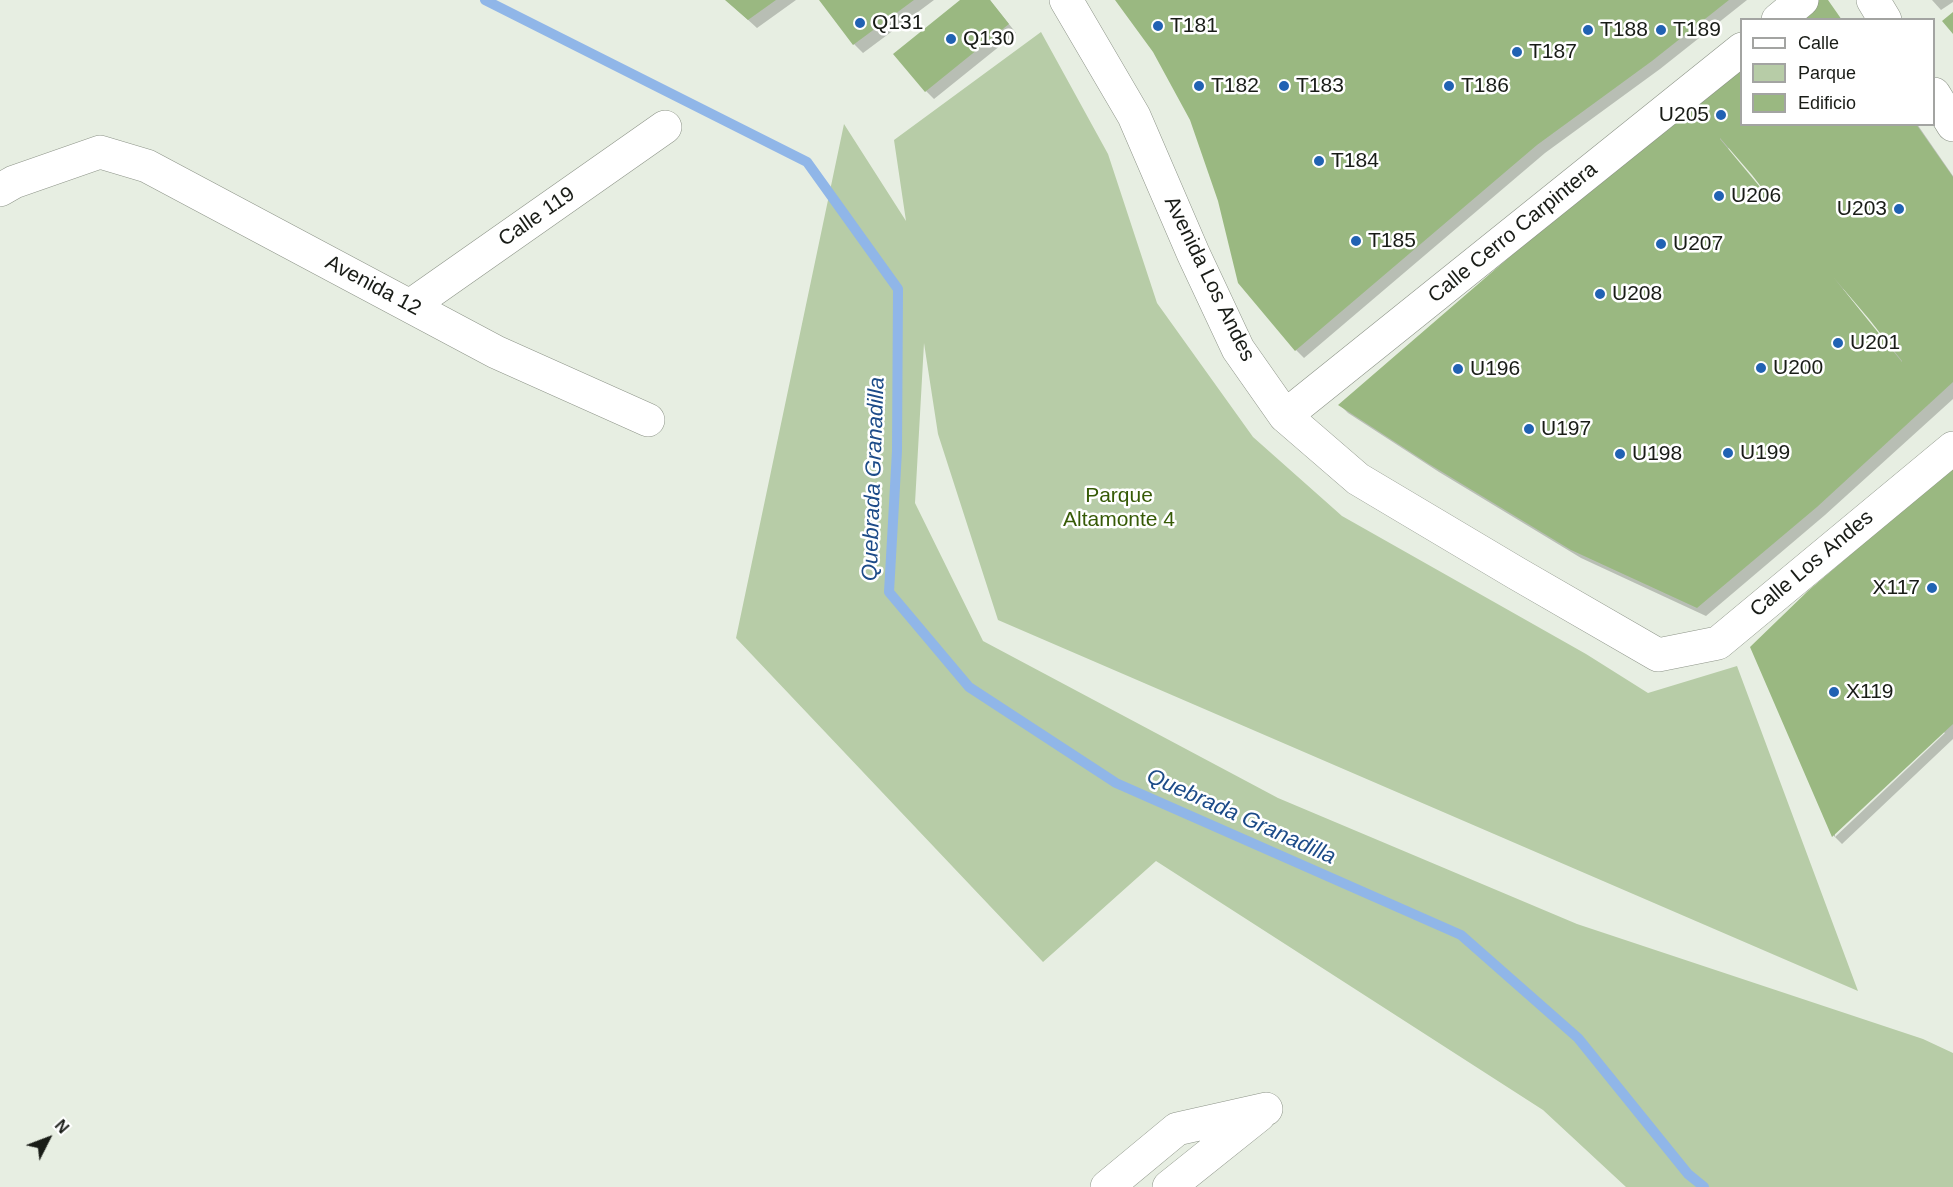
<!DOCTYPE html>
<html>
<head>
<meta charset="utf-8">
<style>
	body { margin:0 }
	#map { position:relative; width:1953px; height:1187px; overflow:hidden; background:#e7eee2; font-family:Helvetica,sans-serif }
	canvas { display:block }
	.legend { position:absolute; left:1740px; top:18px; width:195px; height:108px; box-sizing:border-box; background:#fff; border:2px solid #a3a4a2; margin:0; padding:8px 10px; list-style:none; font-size:18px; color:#191c17 }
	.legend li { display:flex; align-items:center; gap:12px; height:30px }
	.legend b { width:30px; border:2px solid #a3a4a2 }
	.north { position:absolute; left:18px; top:1109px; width:60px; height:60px; -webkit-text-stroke:4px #fff; paint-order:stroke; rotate:48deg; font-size:16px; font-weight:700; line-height:24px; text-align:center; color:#191c17 }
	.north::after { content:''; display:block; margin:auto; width:21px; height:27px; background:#191c17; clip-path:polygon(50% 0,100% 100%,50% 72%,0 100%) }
</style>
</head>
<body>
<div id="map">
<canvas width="1953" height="1187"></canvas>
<ul class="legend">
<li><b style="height:8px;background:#fff"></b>Calle</li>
<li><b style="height:16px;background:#b7cca7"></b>Parque</li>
<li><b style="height:16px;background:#9ab881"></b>Edificio</li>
</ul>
<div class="north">N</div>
</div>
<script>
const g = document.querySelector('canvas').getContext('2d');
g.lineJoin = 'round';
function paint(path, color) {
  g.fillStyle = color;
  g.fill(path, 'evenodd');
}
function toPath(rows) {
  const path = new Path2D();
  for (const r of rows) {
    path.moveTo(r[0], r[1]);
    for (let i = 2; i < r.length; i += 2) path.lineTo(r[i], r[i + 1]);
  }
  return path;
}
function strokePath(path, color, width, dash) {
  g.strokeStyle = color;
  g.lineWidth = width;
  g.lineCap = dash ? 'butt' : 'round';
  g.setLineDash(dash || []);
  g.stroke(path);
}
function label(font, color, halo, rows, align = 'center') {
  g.font = font + ' Helvetica,sans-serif';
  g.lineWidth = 5;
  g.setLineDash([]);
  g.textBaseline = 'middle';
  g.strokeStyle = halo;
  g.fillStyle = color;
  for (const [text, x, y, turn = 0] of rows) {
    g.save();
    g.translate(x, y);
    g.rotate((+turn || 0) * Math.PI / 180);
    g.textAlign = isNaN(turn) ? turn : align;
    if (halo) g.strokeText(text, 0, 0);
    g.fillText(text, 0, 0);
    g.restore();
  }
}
const green = toPath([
	[1041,32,1108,154,1157,303,1253,437,1342,516,1586,654,1648,693,1737,666,1858,991,998,620,938,434,924,343,915,503,983,641,1278,798,1577,924,1923,1039,1953,1053,1953,1187,1626,1187,1543,1110,1156,861,1043,962,736,638,844,124,906,221,894,140]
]);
const shadow = toPath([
	[726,0,796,0,757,28],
	[821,0,934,0,863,53,854,44],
	[962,0,990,0,1016,33,934,99,926,91],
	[1117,0,1747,0,1660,69,1545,153,1304,358,1296,350,1220,201,1192,120,1154,51],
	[1932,0,1953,0,1953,2,1941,10],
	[1742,124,1917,124,1953,176,1953,399,1825,515,1706,616,1581,558,1439,472,1348,413,1340,405,1576,202],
	[1730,147,1770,196,1767,199,1728,149],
	[1845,288,1891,345,1888,347,1843,289],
	[1953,470,1953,739,1842,844,1834,836,1752,647],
	[1942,731,1945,733,1835,837,1835,832]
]);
const stream = toPath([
	[485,0,807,162,898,289,897,451,889,592,969,687,1116,783,1461,935,1578,1038,1688,1174,1704,1187]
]);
const building = toPath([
	[725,0,776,0,748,20],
	[819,0,914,0,853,45],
	[960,0,990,0,1009,24,925,92,893,54],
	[1115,0,1729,0,1652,61,1537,145,1295,351,1238,283,1218,201,1190,120,1153,52],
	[1817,0,1828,0,1842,20,1794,20],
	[1953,12,1953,34,1942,21],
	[1742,63,1742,124,1916,124,1953,177,1953,382,1817,507,1697,608,1571,550,1429,464,1338,405,1513,254],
	[1720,138,1752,175,1780,211,1720,139],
	[1834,278,1869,319,1902,361,1902,362],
	[1953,467,1953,724,1832,837,1750,647,1809,590]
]);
const street = toPath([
	[1066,0,1134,116,1193,253,1238,349,1285,416,1358,479,1516,573,1658,655,1718,643,1953,448],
	[1873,0,1885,20],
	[1778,20,1802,0],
	[1934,94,1953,125],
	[0,190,14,182,100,152,147,166,496,352,648,420],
	[410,306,665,127],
	[1285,416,1742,49],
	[1107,1187,1177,1129,1266,1109],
	[1169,1187,1259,1115]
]);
const markers = [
	[860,23,6,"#2162b3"],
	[1158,26,6,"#2162b3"],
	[1588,30,6,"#2162b3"],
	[1661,30,6,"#2162b3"],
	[951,39,6,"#2162b3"],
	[1517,52,6,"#2162b3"],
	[1199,86,6,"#2162b3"],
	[1284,86,6,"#2162b3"],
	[1449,86,6,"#2162b3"],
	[1721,115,6,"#2162b3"],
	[1319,161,6,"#2162b3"],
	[1719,196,6,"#2162b3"],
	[1899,209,6,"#2162b3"],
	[1356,241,6,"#2162b3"],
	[1661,244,6,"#2162b3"],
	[1600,294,6,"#2162b3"],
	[1838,343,6,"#2162b3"],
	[1761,368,6,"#2162b3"],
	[1458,369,6,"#2162b3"],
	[1529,429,6,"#2162b3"],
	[1728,453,6,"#2162b3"],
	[1620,454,6,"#2162b3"],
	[1932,588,6,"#2162b3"],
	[1834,692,6,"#2162b3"]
];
const poiNames = [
	["Q131",872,23],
	["T181",1170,26],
	["T188",1600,30],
	["T189",1673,30],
	["Q130",963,39],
	["T187",1529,52],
	["T182",1211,86],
	["T183",1296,86],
	["T186",1461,86],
	["U205",1709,115,"right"],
	["T184",1331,161],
	["U206",1731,196],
	["U203",1887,209,"right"],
	["T185",1368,241],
	["U207",1673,244],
	["U208",1612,294],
	["U201",1850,343],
	["U200",1773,368],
	["U196",1470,369],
	["U197",1541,429],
	["U199",1740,453],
	["U198",1632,454],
	["X117",1920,588,"right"],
	["X119",1846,692]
];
const streetNames = [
	["Calle 119",537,217,-35],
	["Calle Cerro Carpintera",1513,233,-39],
	["Avenida Los Andes",1209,279,64],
	["Avenida 12",373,286,28],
	["Calle Los Andes",1812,564,-40]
];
const parkNames = [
	["Parque",1119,496],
	["Altamonte 4",1119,520]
];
const waterNames = [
	["Quebrada Granadilla",874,479,-88],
	["Quebrada Granadilla",1241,817,24]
];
paint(green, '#b7cca7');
paint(shadow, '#0003');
strokePath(stream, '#90b6e8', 10);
paint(building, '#9ab881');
strokePath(street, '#8d9488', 34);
strokePath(street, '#fff', 33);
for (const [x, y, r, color] of markers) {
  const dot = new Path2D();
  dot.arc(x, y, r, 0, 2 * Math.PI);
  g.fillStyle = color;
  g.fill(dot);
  strokePath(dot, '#fff', 2);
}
label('21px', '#191c17', '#fff', poiNames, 'left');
label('21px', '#191c17', '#fff', streetNames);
label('21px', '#365a06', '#fff', parkNames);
label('italic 22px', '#1c4b88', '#fff', waterNames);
</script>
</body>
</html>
